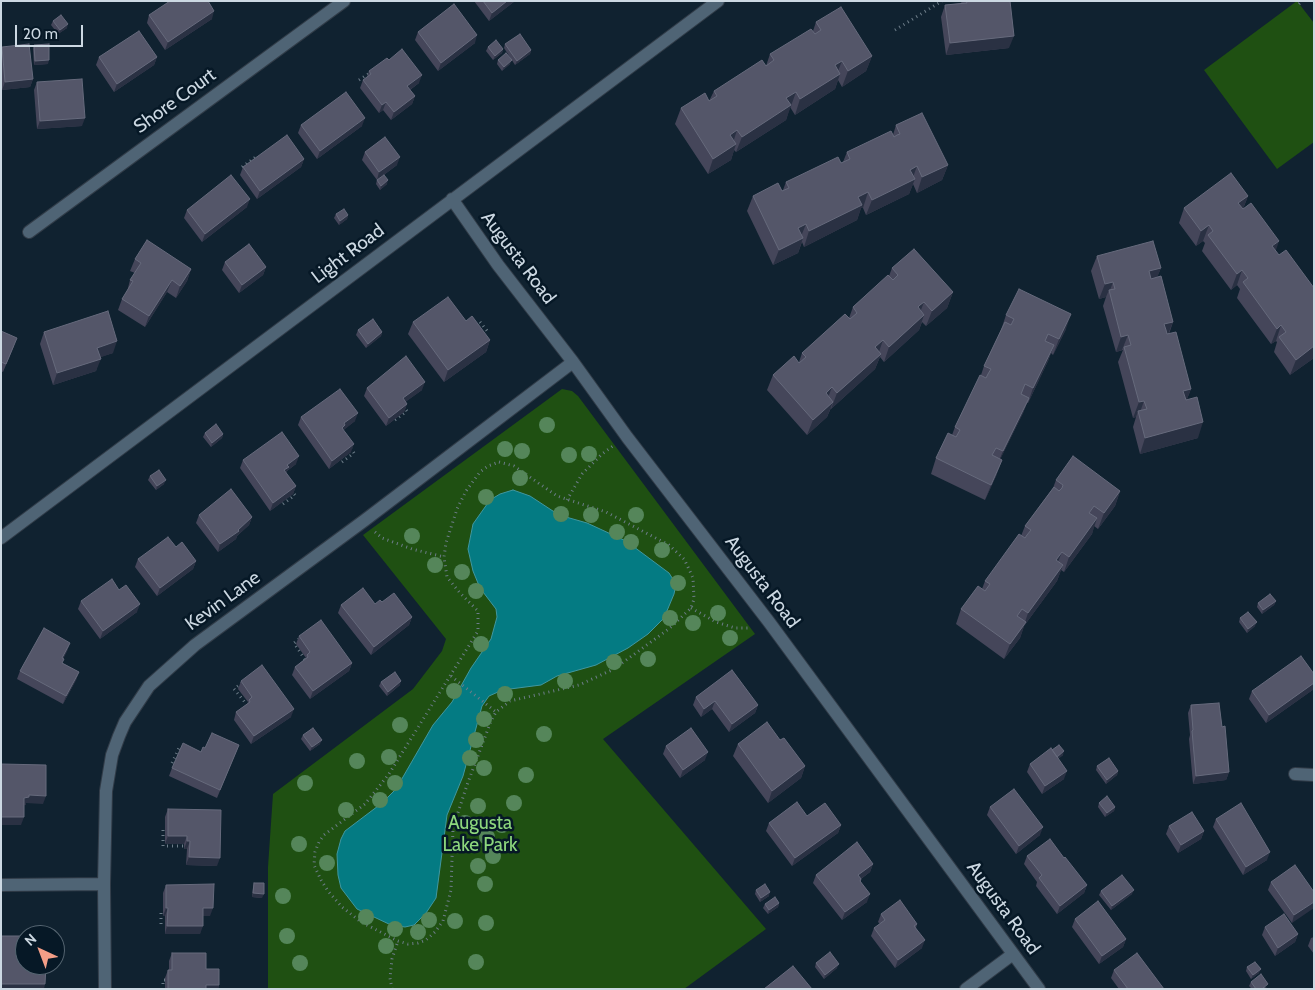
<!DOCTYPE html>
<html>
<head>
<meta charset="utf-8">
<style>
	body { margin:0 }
	#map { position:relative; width:1315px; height:990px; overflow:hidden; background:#102230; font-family:Cabin,sans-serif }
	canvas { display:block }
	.frame { position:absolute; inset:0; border:2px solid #ccd8e2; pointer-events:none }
	.north { position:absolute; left:15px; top:925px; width:50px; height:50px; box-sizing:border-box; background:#061826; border:1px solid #556571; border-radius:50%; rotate:317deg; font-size:14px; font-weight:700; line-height:20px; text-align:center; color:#ccd8e2 }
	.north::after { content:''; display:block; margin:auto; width:18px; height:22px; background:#f49e87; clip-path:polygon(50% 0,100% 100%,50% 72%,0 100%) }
	.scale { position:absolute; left:15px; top:25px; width:68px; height:22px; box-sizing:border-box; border:2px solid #ccd8e2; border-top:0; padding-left:6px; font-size:15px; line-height:18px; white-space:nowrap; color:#ccd8e2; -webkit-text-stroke:4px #061826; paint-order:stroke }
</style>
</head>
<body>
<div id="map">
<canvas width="1315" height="990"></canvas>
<div class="frame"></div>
<div class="north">N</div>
<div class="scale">20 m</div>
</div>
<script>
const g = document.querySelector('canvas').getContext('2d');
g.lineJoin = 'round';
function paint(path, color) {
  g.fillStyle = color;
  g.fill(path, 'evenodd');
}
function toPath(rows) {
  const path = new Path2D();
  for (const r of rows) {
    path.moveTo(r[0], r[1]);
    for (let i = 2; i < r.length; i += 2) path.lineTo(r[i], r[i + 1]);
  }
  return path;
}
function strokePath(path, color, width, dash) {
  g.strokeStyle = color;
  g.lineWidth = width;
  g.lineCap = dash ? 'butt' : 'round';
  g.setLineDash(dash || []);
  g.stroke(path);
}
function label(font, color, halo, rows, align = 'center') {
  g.font = font + ' Cabin,sans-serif';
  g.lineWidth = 5;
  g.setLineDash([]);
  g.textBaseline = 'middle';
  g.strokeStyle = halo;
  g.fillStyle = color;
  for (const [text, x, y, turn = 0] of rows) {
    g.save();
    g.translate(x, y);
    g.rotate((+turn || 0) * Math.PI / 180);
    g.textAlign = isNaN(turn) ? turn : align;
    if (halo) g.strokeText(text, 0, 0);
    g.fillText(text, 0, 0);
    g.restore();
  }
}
const green = toPath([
	[1297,1,1314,23,1314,142,1277,169,1204,70],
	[562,389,572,391,578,396,755,634,603,739,766,929,684,989,268,989,268,867,273,794,413,689,442,651,446,639,363,535]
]);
const water = toPath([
	[513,490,530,496,559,515,587,523,626,541,669,573,676,584,674,594,664,618,648,634,628,648,596,665,557,676,541,685,510,689,498,692,489,696,482,706,463,776,447,815,436,898,426,913,414,925,405,927,391,925,357,909,341,888,338,875,337,854,341,839,345,831,382,803,396,789,433,725,452,702,471,668,491,639,497,617,496,609,480,588,473,571,468,549,473,524,490,500,500,494,513,490]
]);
const path = toPath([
	[1299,4,1302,1],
	[895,30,942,1],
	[359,80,371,72],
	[242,167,257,156,260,160],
	[476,325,480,322,488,332],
	[395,420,407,411,404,407],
	[342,462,354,453,350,447],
	[499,462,514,466,557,496,606,512,669,545,684,559,687,565,693,578,694,599,691,608,670,628,614,669,579,685,510,701,496,712,491,721,467,785,453,828,451,890,443,921,435,932,426,940,418,943,408,944,398,941,361,922,342,907,328,891,321,880,314,865,315,852,319,842,324,835,365,804,389,774,478,631,478,611,460,593,447,577,444,557,446,543,457,509,466,491,480,472,488,466,499,462],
	[567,500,582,474,602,454,613,446],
	[283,504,295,495,291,490],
	[375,532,382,538,412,549,444,557],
	[691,608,716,622,735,628,750,628],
	[299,639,294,643,306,661],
	[451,676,496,712],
	[242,683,234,689,248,706],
	[172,763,179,748,182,750],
	[163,830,163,846,184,846],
	[161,924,161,911,163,911],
	[163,989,163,980,165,980],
	[392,989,390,978,392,959,398,941]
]);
const minor = toPath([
	[452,199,498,265,573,362,627,437,769,622,1039,989],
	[29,232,344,1],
	[1,538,718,1],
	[1295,774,1314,775],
	[1,885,104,884],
	[105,989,104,884,106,791,112,755,119,736,125,722,149,686,195,645,365,520,573,362],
	[966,989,1013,954]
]);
const trees = [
	[547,425],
	[505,449],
	[522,451],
	[589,454],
	[569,455],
	[520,478],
	[486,497],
	[561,514],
	[591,515],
	[636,515],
	[617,532],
	[412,536],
	[631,542],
	[662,550],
	[435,565],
	[462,572],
	[678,583],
	[476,591],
	[718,613],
	[670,618],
	[693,623],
	[730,638],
	[481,644],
	[648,659],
	[614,662],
	[565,681],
	[454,691],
	[505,694],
	[484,719],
	[400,725],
	[544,734],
	[476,740],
	[389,757],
	[470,758],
	[357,761],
	[484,768],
	[526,775],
	[305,783],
	[395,783],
	[380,800],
	[514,803],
	[478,806],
	[346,810],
	[465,823],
	[502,825],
	[487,837],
	[299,844],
	[493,856],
	[327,863],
	[478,866],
	[485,884],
	[283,896],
	[366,917],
	[429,920],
	[455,921],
	[486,923],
	[395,929],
	[418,932],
	[287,936],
	[386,946],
	[476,962],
	[300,963]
];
const wall = toPath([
	[474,1,515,1,489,21],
	[962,1,1010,1,1009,48,946,55,941,17,945,5,961,3],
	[149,15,212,19,165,50,147,23],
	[53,21,67,28,58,34,51,25],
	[816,22,872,56,866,71,842,87,838,80,835,89,795,115,790,107,786,120,736,152,734,150,731,160,708,174,675,124,681,108,709,101,714,91,766,66,770,54,813,31],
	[418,32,475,43,438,71,415,40],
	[505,44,531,50,530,54,515,65,504,48],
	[34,45,48,64,34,65,33,49],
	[2,47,33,79,30,87,2,90,1,78],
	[488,47,503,49,502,53,493,60,486,51],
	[99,57,157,57,154,65,114,92,96,65],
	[389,60,419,83,410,90,415,96,412,104,391,120,383,110,379,113,360,88,363,80,367,77,369,71],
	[498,60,510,64,502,71,497,64],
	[37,82,82,126,37,129,34,90],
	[301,125,362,126,317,159,298,133],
	[896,125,948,165,942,180,917,193,913,184,909,194,866,215,863,208,861,208,857,220,804,247,802,242,798,253,773,265,747,211,753,196,782,191,783,190,786,182,843,162,847,152,893,135],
	[365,152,397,165,377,180,362,160],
	[304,159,301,167,257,199,240,175,243,167],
	[377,180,387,184,380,190,376,184],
	[1248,196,1243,209,1276,251,1314,358,1290,375,1274,352,1277,342,1276,341,1271,344,1237,298,1240,289,1237,285,1231,290,1202,251,1205,243,1203,241,1196,246,1179,223,1184,208],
	[247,207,202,242,184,218,187,210],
	[336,214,348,215,347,219,339,225,334,218],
	[1097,256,1161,268,1157,277,1173,322,1169,334,1191,389,1187,399,1198,438,1140,454,1133,427,1136,417,1133,418,1118,362,1123,350,1116,352,1103,306,1106,297,1099,299,1091,271],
	[135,259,191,269,187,281,176,298,167,292,145,327,118,310,122,299,127,292,130,280,135,273,130,271],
	[225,262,266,267,263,275,239,293,222,270],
	[892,268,953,292,947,308,926,326,922,322,919,330,884,362,880,357,875,369,831,409,831,408,827,417,807,435,767,390,773,375,799,362,802,353,849,318,853,307,889,276],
	[1006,315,1066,329,1053,355,1051,353,1048,361,1028,403,1027,403,1023,413,1000,459,1002,460,996,476,985,500,931,474,936,458,952,435,955,427,981,375,984,366,1001,330],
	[466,321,490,340,486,352,444,382,408,334,413,322],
	[358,330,382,332,381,336,366,348,356,335],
	[1,331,14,346,3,372,1,371],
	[44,332,113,353,100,357,96,371,53,385,40,344],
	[367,388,422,390,405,402,407,404,404,412,386,426,364,396],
	[301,417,355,421,343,430,351,452,329,469,298,425],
	[205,433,223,434,222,438,211,447,203,437],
	[243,460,296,464,287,471,286,474,296,486,293,494,270,511,240,468],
	[150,476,164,484,156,490,148,480],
	[1056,480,1120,491,1115,506,1098,529,1094,526,1092,534,1064,572,1061,570,1057,581,1024,626,1020,638,1004,659,956,624,961,609,982,589,985,581,1021,536,1025,526,1053,488],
	[199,515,252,517,249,525,237,536,236,539,218,552,196,523],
	[138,559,196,561,193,569,157,596,135,567],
	[81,601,137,612,100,639,78,609],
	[1276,601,1274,605,1262,614,1257,607,1258,603],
	[382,602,412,617,409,625,371,655,338,613,341,605,375,604],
	[1240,618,1255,626,1247,633,1239,622],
	[299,636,352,663,349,671,310,699,292,675,295,667,306,658,296,644],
	[70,643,67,651,63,659,62,663,79,672,76,680,63,704,17,679,20,671],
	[1314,674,1314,689,1266,723,1249,699,1252,691],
	[241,681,291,717,251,744,234,720,236,712,247,704,248,702,238,689],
	[381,682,400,685,387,696,379,686],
	[696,697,758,705,755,713,729,732,712,709,701,717,693,705],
	[1191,705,1222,727,1229,772,1226,780,1193,784,1189,739,1190,735,1188,713],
	[303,735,320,744,310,751,301,739],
	[780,740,805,766,801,778,768,803,733,756,738,744],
	[239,745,217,798,169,776,172,768,201,752,205,748],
	[666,746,705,760,680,778,663,754],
	[1052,750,1063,755,1058,759,1064,779,1042,794,1027,772,1030,764],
	[1097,766,1118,771,1117,775,1106,784,1096,770],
	[1099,803,1115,807,1114,811,1105,817,1098,807],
	[990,807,1040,835,1016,854,987,815],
	[168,809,217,866,186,865,187,849,184,849,184,844,165,844,165,817],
	[807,816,841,825,838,833,792,866,766,831,769,823],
	[1216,819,1267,860,1243,875,1213,827],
	[1169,826,1204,831,1201,839,1178,853,1166,834],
	[1027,856,1064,858,1087,885,1084,893,1057,914,1036,886,1037,882,1024,864],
	[873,864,870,872,861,879,861,882,867,902,842,920,813,883,816,875],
	[1271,882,1314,892,1292,923,1268,890],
	[254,883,262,898,252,897,253,887],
	[166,885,210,916,203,916,200,934,165,934,165,916,163,916,163,893],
	[756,890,769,896,760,902,755,894],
	[1101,891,1132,894,1111,910,1099,895],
	[779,903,778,907,768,914,763,908,765,904],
	[881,914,917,924,916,928,922,948,895,968,871,936,874,928,880,924,878,922],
	[1075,919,1126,939,1123,947,1099,964,1072,927],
	[1265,927,1298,934,1295,942,1275,956,1262,935],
	[1314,937,1314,954,1308,946,1311,938],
	[172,953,206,969,219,985,218,989,165,989,165,978,168,970,169,970,169,961],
	[816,963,837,968,824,979,815,967],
	[1247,967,1259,973,1251,979,1246,971],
	[1114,970,1164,989,1119,989,1111,978],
	[1251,982,1267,988,1252,989,1249,986]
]);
const shadedWall = toPath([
	[507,1,515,1,489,21,492,13],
	[214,11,212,19,165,50,168,42],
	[68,24,67,28,58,34,60,30],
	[477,35,475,43,438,71,441,63],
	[1014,36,1009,48,946,55,950,43],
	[503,49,502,53,493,60,495,56],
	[531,50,530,54,515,65,517,61],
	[872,56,866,71,842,87,848,71],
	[157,57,154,65,114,92,117,84],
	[49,60,48,64,34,65,35,61],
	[512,60,510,64,502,71,504,67],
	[842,61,836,76,835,65],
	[840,74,835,89,795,115,800,99],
	[422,75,419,83,404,94,407,86],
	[33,79,30,87,2,90,5,82],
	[796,92,786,120,736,152,742,137,786,98],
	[415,96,412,104,391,120,394,112],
	[386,102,383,110,379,113,382,105],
	[85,118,82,126,37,129,40,121],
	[365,118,362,126,317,159,320,151],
	[737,130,732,146,730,135],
	[736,144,731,160,708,174,713,159],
	[400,157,397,165,377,180,379,172],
	[304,159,301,167,257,199,260,191],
	[948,165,942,180,917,193,922,177],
	[917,166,912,180,915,179,909,194,866,215,872,200,910,170],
	[388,180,387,184,380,190,381,186],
	[868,192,863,208,861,208,857,220,804,247,809,231,858,197],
	[1248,196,1242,211,1238,203],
	[250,199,247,207,202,242,205,234],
	[348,215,347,219,339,225,340,221],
	[806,224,800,239,803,238,798,253,773,265,779,250,798,228],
	[1209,225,1203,241,1196,246,1201,231],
	[1279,241,1274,256,1272,246],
	[266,267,263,275,239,293,242,285],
	[1161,268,1155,283,1143,286,1149,271],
	[191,269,187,281,176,298,180,286],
	[1242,270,1237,285,1231,290,1237,274],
	[172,280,167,292,145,327,149,316],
	[1113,282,1109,293,1109,290,1106,297,1099,299,1105,284],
	[953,292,947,308,926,326,932,311],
	[924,302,918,318,918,307],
	[1071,314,1066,329,1053,355,1059,339],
	[924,315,919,330,884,362,889,347],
	[1173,322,1167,337,1164,324],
	[1281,325,1276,341,1271,344,1277,329],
	[382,332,381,336,366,348,368,344],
	[1128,335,1122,350,1116,352,1121,337],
	[490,340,486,352,444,382,448,370],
	[883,340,878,355,875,347],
	[117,341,113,353,93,360,97,348],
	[1054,345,1048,361,1028,403,1033,388],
	[1314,346,1314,358,1290,375,1296,360],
	[881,354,875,369,831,409,837,393],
	[101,359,96,371,53,385,57,373],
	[425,382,422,390,400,406,403,398],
	[832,387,826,403,826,393],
	[1191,389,1185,404,1183,391],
	[1029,398,1023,413,997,466,1003,451],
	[1144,401,1139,415,1138,411,1136,417,1133,418,1139,402],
	[833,402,827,417,807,435,813,420],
	[407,404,404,412,386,426,389,418],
	[358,413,355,421,344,430,342,428,344,423],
	[1203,422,1198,438,1140,454,1145,438],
	[223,434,222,438,211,447,212,443],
	[354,444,351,452,329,469,332,461],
	[299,456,296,464,287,471,286,475,284,470,287,465],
	[1002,460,996,476,985,500,991,485],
	[166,480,164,484,156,490,157,486],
	[296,486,293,494,270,511,273,503],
	[1120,491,1115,506,1098,529,1104,513],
	[252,517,249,525,237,536,236,539,218,552,220,544],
	[1097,518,1092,534,1064,572,1069,557],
	[1062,552,1056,567,1056,560],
	[196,561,193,569,157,596,160,588],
	[1063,565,1057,581,1024,626,1020,638,1004,659,1010,644,1024,625,1028,613],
	[1276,601,1274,605,1262,614,1263,610],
	[140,604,137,612,100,639,103,631],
	[412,617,409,625,371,655,374,647],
	[1257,622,1255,626,1247,633,1248,629],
	[70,643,67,651,59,666,62,658],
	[352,663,349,671,310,699,313,691],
	[79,672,76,680,63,704,66,696],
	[401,681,400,685,387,696,388,692],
	[1314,683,1314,689,1266,723,1269,715],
	[715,701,712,709,701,717,704,709],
	[758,705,755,713,729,732,732,724],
	[294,709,291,717,251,744,254,736],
	[322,740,320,744,310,751,312,747],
	[1064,751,1063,755,1054,762,1056,758],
	[708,752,705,760,680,778,683,770],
	[805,766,801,778,768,803,772,791],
	[1067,771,1064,779,1042,794,1045,786],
	[1118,771,1117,775,1106,784,1107,780],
	[1229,772,1226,780,1193,784,1196,776],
	[29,795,46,796,43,804,26,803,26,805,21,806,24,798],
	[1115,807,1114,811,1105,817,1107,813],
	[1,817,24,817,21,825,1,825],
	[841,825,838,833,792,866,795,858],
	[1043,827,1040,835,1016,854,1019,846],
	[1204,831,1201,839,1178,853,1181,845],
	[168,836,187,836,184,844,165,844],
	[187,841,190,841,187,849,184,849],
	[1270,852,1267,860,1243,875,1246,867],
	[189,857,220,858,217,866,186,865],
	[873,864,870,872,855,883,858,875],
	[1087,885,1084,893,1057,914,1060,906],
	[1134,890,1132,894,1111,910,1112,906],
	[770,892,769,896,760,902,761,898],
	[253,893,264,894,262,898,252,897],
	[870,894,867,902,842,920,845,912],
	[1314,902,1314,908,1292,923,1294,915],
	[779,903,778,907,768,914,769,910],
	[166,908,168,908,165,916,163,916],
	[203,908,213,908,210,916,200,916],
	[167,926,203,926,200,934,165,934],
	[1298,934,1295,942,1275,956,1278,948],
	[1126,939,1123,947,1099,964,1102,956],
	[925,940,922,948,895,968,898,960],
	[839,964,837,968,824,979,825,975],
	[1261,969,1259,973,1251,979,1253,975],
	[1,984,45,984,44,989,1,989],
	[206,985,219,985,218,989,205,989]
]);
const building = toPath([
	[170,1,208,1,214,11,168,42,149,15,170,1],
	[483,1,507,1,492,13,483,1],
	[966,1,1010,1,1014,36,950,43,945,5,967,3,966,1],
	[454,4,477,35,441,63,418,32,454,4],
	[841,7,872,56,848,71,842,61,835,65,840,74,800,99,796,92,786,98,791,105,742,137,737,130,730,135,736,144,713,159,681,108,705,93,709,101,717,96,714,91,762,60,766,66,774,60,770,54,811,29,815,34,821,30,816,22,841,7],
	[61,15,68,24,60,30,53,21,61,15],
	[139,31,157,57,117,84,99,57,139,31],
	[520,34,531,50,517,61,505,44,520,34],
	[496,40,503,49,495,56,488,47,496,40],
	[29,44,33,79,5,82,2,47,29,44],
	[49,44,49,60,35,61,34,45,49,44],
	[402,49,422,75,407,86,415,96,394,112,386,102,382,105,363,80,371,74,369,71,387,58,389,60,402,49],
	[506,53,512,60,504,67,498,60,506,53],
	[82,79,85,118,40,121,37,82,82,79],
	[346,92,365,118,320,151,301,125,346,92],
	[922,113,948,165,922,177,917,166,910,170,915,179,872,200,868,192,858,197,862,205,809,231,806,224,798,228,803,238,779,250,753,196,778,183,782,191,789,188,786,182,838,157,841,163,850,159,847,152,891,131,894,137,897,135,900,134,896,125,922,113],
	[287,135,304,159,260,191,243,167,287,135],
	[385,137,400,157,379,172,365,152,385,137],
	[1231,173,1248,196,1238,203,1243,209,1251,203,1279,241,1272,246,1279,255,1286,250,1314,288,1314,346,1296,360,1279,337,1286,332,1281,325,1277,329,1243,282,1248,278,1242,270,1237,274,1208,235,1213,231,1209,225,1201,231,1184,208,1231,173],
	[231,175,250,199,205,234,187,210,231,175],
	[384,175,388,180,381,186,377,180,384,175],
	[344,209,348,215,340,221,336,214,344,209],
	[147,240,191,269,180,286,172,280,149,316,122,299,133,281,130,280,141,263,135,259,147,240],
	[1153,241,1161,268,1149,271,1151,279,1161,276,1173,322,1164,324,1166,330,1167,334,1176,332,1191,389,1183,391,1186,400,1197,397,1203,422,1145,438,1138,411,1147,409,1144,401,1139,402,1124,347,1131,345,1128,335,1121,337,1109,290,1115,289,1113,282,1105,284,1097,256,1153,241],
	[249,244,266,267,242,285,225,262,249,244],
	[914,249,953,292,932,311,924,302,920,305,918,307,924,315,889,347,883,340,875,347,881,354,837,393,832,387,826,393,833,402,813,420,773,375,794,356,799,363,806,357,802,353,845,314,850,319,857,313,853,307,888,275,893,280,898,275,892,268,914,249],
	[1019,289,1071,314,1059,339,1048,334,1045,341,1054,345,1033,388,1025,384,1021,394,1029,398,1003,451,996,448,992,455,1002,460,991,485,936,458,948,433,956,437,960,430,955,427,980,375,986,378,988,374,991,369,984,366,1005,322,1011,325,1014,319,1006,315,1019,289],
	[448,297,466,321,472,316,490,340,448,370,413,322,448,297],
	[108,311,117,341,97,348,101,359,57,373,44,332,108,311],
	[373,319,382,332,368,344,358,330,373,319],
	[1,331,17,338,6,364,1,362,1,331],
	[406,356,425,382,403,398,407,404,389,418,367,388,406,356],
	[340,389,358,413,344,423,345,425,342,428,354,444,332,461,301,417,340,389],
	[216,424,223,434,212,443,205,433,216,424],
	[282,432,299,456,287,465,289,467,284,470,296,486,273,503,243,460,282,432],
	[1073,456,1120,491,1104,513,1094,506,1089,513,1097,518,1069,557,1062,552,1056,560,1063,565,1028,613,1022,609,1017,616,1026,622,1010,644,961,609,978,586,985,591,990,584,985,581,1019,534,1025,538,1027,535,1031,530,1025,526,1054,487,1059,491,1062,488,1063,485,1056,480,1073,456],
	[159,470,166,480,157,486,150,476,159,470],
	[231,489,252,517,238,530,239,531,220,544,199,515,231,489],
	[168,537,176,547,182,542,196,561,160,588,138,559,168,537],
	[112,579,119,590,126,585,140,604,103,631,81,601,112,579],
	[363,588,375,604,380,600,382,602,394,593,412,617,374,647,341,605,363,588],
	[1270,594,1276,601,1263,610,1258,603,1270,594],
	[1248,612,1257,622,1248,629,1240,618,1248,612],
	[321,620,352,663,313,691,295,667,308,657,307,655,310,652,299,636,321,620],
	[44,628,70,643,62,658,64,659,62,663,79,672,66,696,20,671,44,628],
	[1301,656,1314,674,1314,683,1269,715,1252,691,1301,656],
	[262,665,294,709,254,736,236,712,250,702,249,700,252,697,241,681,262,665],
	[732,670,758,705,732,724,715,701,704,709,696,697,732,670],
	[395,672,401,681,388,692,381,682,395,672],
	[1219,703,1222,727,1225,726,1229,772,1196,776,1192,731,1193,730,1191,705,1219,703],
	[767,722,780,740,784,738,805,766,772,791,738,744,767,722],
	[313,728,322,740,312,747,303,735,313,728],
	[691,728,708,752,683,770,666,746,691,728],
	[212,733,239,745,220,790,172,768,183,743,201,752,203,747,205,748,212,733],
	[1059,745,1064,751,1057,757,1052,750,1059,745],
	[1051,748,1067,771,1045,786,1030,764,1051,748],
	[1109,758,1118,771,1107,780,1097,766,1109,758],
	[1,764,46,765,46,796,29,795,29,797,24,798,24,817,1,817,1,764],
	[1014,789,1043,827,1019,846,990,807,1014,789],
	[1107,796,1115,807,1107,813,1099,803,1107,796],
	[797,802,807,816,825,803,841,825,795,858,769,823,797,802],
	[1241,803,1270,852,1246,867,1216,819,1241,803],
	[168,809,221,810,220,858,189,857,190,841,187,841,187,836,168,836,168,809],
	[1192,812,1204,831,1181,845,1169,826,1192,812],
	[1050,839,1064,858,1065,857,1087,885,1060,906,1039,878,1042,875,1027,856,1050,839],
	[857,842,873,864,858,875,861,879,860,881,870,894,845,912,816,875,857,842],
	[1295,865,1314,892,1314,902,1294,915,1271,882,1295,865],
	[1122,875,1134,890,1112,906,1101,891,1122,875],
	[254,883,264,883,264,894,253,893,254,883],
	[214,884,213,908,203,908,203,926,167,926,168,908,166,908,166,885,214,884],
	[765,884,770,892,761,898,756,890,765,884],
	[775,897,779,903,769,910,765,904,775,897],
	[900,900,917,924,914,926,925,940,898,960,874,928,885,920,881,914,900,900],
	[1098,901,1126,939,1102,956,1075,919,1098,901],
	[1284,914,1298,934,1278,948,1265,927,1284,914],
	[1,936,24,936,24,953,25,952,25,965,46,965,45,984,1,984,1,936],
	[830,952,839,964,825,975,816,963,830,952],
	[172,953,206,953,206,969,219,969,219,985,206,985,206,989,168,989,168,970,172,970,172,953],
	[1137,953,1164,989,1128,989,1114,970,1137,953],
	[1255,962,1261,969,1253,975,1247,967,1255,962],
	[793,966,812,989,764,989,793,966],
	[1261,974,1268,984,1262,989,1256,989,1251,982,1261,974]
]);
const streetNames = [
	["Shore Court",175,101,-36],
	["Light Road",348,254,-37],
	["Augusta Road",518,258,53],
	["Augusta Road",762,582,53],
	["Kevin Lane",223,601,-36],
	["Augusta Road",1003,908,54]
];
const parkNames = [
	["Augusta",480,823],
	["Lake Park",480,845]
];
paint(green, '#1f5012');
paint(water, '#047b83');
strokePath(water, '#4097a0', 1);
strokePath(minor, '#313c48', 14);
strokePath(path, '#6d7d89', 3, [1, 4]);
strokePath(minor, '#4f6475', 12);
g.fillStyle = '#55865a';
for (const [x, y] of trees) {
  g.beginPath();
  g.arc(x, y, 8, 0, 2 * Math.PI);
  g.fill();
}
paint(wall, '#45465a');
paint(shadedWall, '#2a3143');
paint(building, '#545669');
strokePath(building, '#666a7c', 1);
label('19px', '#ccd8e2', '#061826', streetNames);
label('19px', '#8dd77d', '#061826', parkNames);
</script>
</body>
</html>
